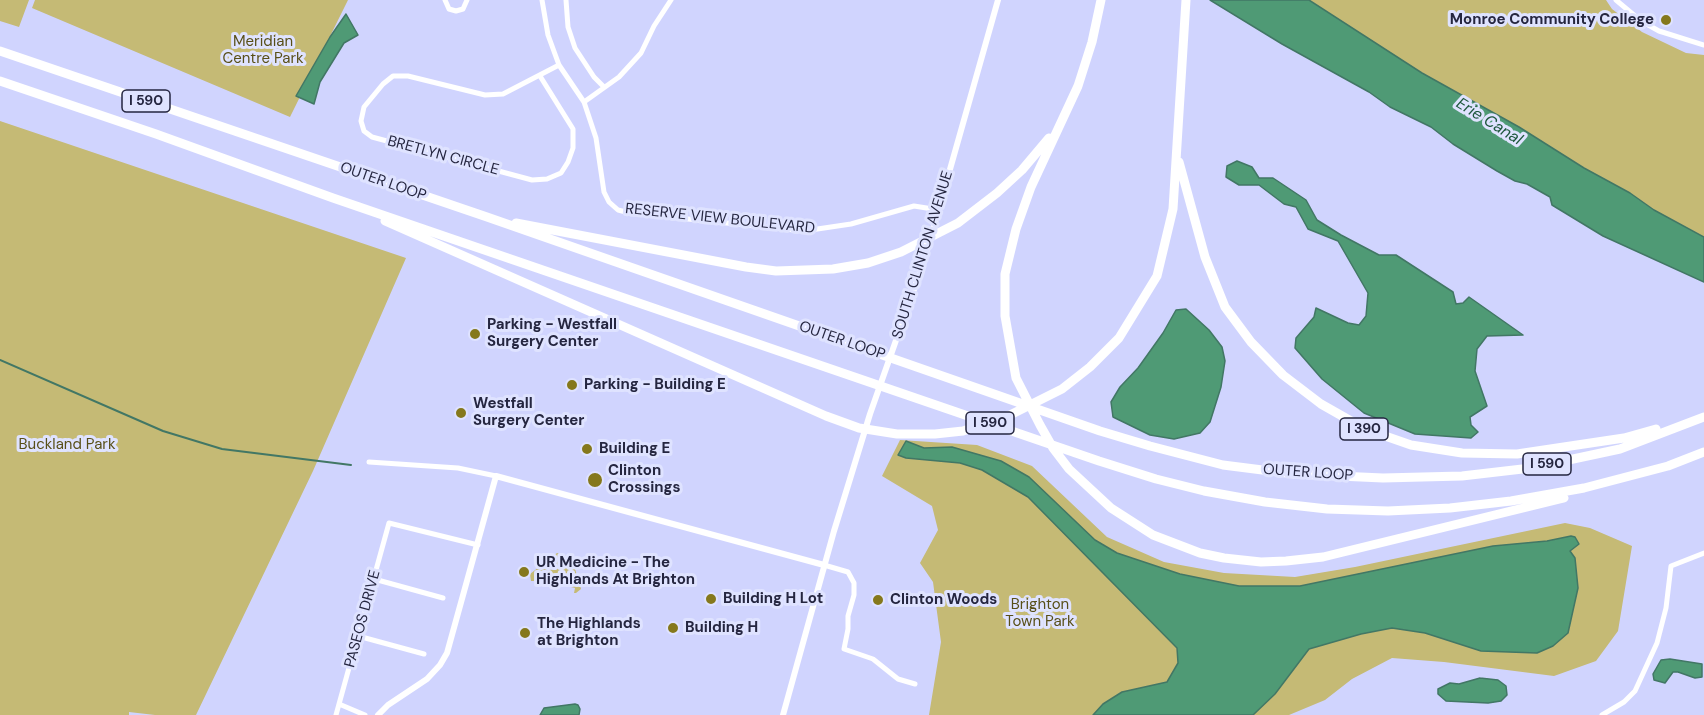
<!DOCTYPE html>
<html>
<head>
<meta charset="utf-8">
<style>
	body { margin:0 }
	canvas { display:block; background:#d0d4fe }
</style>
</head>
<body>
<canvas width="1704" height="715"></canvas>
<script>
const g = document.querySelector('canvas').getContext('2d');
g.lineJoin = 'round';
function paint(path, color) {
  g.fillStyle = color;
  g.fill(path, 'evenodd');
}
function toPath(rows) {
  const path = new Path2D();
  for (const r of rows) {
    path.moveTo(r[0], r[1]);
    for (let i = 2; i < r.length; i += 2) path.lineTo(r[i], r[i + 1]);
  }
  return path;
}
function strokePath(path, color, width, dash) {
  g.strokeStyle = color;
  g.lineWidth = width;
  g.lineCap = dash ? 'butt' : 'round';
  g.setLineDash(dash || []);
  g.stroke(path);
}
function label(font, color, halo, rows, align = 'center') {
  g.font = font + ' "DM Sans",sans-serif';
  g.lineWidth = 6;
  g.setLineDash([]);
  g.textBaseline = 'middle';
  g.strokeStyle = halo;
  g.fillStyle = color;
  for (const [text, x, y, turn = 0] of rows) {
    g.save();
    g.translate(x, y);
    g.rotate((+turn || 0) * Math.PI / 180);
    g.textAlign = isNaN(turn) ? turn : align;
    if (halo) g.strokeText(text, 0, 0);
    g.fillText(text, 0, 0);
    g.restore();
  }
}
const green = toPath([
	[0,0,29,0,19,27,0,21],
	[35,0,348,0,290,117,32,8],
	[1309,0,1606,0,1612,9,1642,32,1686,53,1704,55,1704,237,1654,210,1630,193,1584,168,1519,127,1422,73],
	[0,121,406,258,313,471,196,715,155,715,129,712,129,715,0,715],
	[900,440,977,445,1032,466,1107,537,1164,562,1224,573,1295,577,1355,567,1565,523,1590,528,1632,546,1618,631,1596,661,1554,676,1444,662,1392,658,1352,679,1325,700,1289,715,929,715,941,642,933,582,920,563,938,530,932,506,882,476],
	[557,553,568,556,570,562,573,562,581,589,576,593,574,593,575,588,567,586,568,583,552,582,552,579,544,577,543,579,535,577,534,581,531,581,530,574]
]);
const water = toPath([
	[1210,0,1309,0,1422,73,1519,127,1584,168,1630,193,1654,210,1704,237,1704,282,1603,236,1552,205,1550,197,1527,184,1515,181,1497,171,1453,144,1431,127,1390,107,1369,92,1282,44,1210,0],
	[346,14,358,35,344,43,320,82,314,104,296,96,330,37,346,14],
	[1237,161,1252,167,1259,178,1273,178,1306,200,1317,220,1341,235,1379,255,1396,255,1453,292,1456,304,1463,303,1469,297,1523,335,1487,336,1477,349,1475,371,1487,406,1470,417,1471,425,1478,432,1471,438,1415,434,1364,413,1322,379,1295,348,1296,338,1314,317,1316,308,1348,323,1359,325,1366,316,1368,293,1338,241,1308,229,1296,207,1284,204,1259,185,1239,185,1226,177,1227,166,1237,161],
	[1186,309,1209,330,1222,347,1225,361,1221,387,1210,422,1200,433,1174,439,1150,435,1113,417,1111,402,1120,387,1138,368,1163,333,1176,310,1186,309],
	[906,441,924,448,952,447,1001,461,1029,477,1095,540,1117,553,1180,574,1239,586,1300,586,1493,546,1547,541,1571,536,1575,537,1579,544,1570,551,1575,558,1578,588,1568,633,1553,646,1537,653,1481,651,1425,633,1392,628,1361,634,1309,649,1275,694,1253,715,1093,715,1103,704,1122,692,1167,682,1178,663,1177,648,1028,497,982,470,960,463,906,458,898,455,906,441],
	[1670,659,1702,664,1702,677,1695,678,1678,672,1673,672,1665,683,1654,680,1653,674,1661,660,1670,659],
	[1480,678,1498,680,1506,686,1507,695,1501,701,1488,703,1446,701,1438,694,1438,689,1450,683,1459,684,1480,678],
	[575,704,578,705,580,709,579,715,540,715,544,708,575,704]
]);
const stream = toPath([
	[0,360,163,431,222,449,351,465]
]);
const minor = toPath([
	[445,0,449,9,456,11,463,9,467,0],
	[542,0,548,35,559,65,584,102,596,138,604,192,609,202,618,210,630,213,804,231,851,224,914,206,939,210],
	[566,0,568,27,575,48,594,77,604,87],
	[1616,0,1641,21,1659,31,1704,45],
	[540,76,573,129,573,148,568,162,561,173,547,179,532,180,372,137,364,131,361,121,364,107,383,84,393,76,408,76,485,95,503,94,559,65],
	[584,102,619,77,641,53,654,26,671,0],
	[369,462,458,468,496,476],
	[824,565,848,572,854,583,854,595,848,616,848,629,844,649,873,659,898,679,915,684],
	[374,579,443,598],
	[358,636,424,654],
	[339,704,365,715],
	[336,715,389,523,478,545],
	[1602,715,1624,702,1635,691,1657,643,1666,608,1671,566,1704,553]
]);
const tertiary = toPath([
	[378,715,388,705,427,679,440,665,447,653,496,476,824,565],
	[783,715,834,531,870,414,924,261,998,0]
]);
const motorway = toPath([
	[1101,0,1092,42,1078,86,1031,187,1016,229,1005,274,1005,316,1016,378,1040,425,1053,448,1069,469,1111,508,1153,535,1200,553,1224,558,1261,562,1286,561,1323,557,1564,498],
	[0,51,487,217,1100,431,1150,446,1223,465,1294,474,1383,478,1462,476,1531,468,1620,449,1704,417],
	[0,81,156,134,333,198,1099,461,1156,479,1204,491,1265,502,1327,509,1388,511,1450,508,1511,501,1584,488,1668,466,1704,452],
	[1179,162,1205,257,1225,307,1251,342,1283,375,1321,404,1365,429,1411,445,1462,453,1517,454,1624,438,1656,429],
	[385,221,826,416,859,428,897,434,935,434,963,431,1010,415,1062,389,1090,367,1119,338,1157,276,1173,209,1186,0],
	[516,223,746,267,776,271,833,269,868,263,901,252,958,223,997,193,1022,170,1049,138]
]);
const markers = [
	[1666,20,6,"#85781c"],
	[475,334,6,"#85781c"],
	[572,385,6,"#85781c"],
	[461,413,6,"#85781c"],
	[587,449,6,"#85781c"],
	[595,480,8,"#85781c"],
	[524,572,6,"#85781c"],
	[711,599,6,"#85781c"],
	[878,600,6,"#85781c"],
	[673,628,6,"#85781c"],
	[525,633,6,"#85781c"]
];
const shields = [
	[146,101,48],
	[990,423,48],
	[1364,429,48],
	[1547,464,48]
];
const shieldNames = [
	["I 590",146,101],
	["I 590",990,423],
	["I 390",1364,429],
	["I 590",1547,464]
];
const poiNames = [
	["Monroe Community College",1654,20,"right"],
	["Parking - Westfall",487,325],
	["Surgery Center",487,342],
	["Parking - Building E",584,385],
	["Westfall",473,404],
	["Surgery Center",473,421],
	["Building E",599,449],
	["Clinton",608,471],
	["Crossings",608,488],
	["UR Medicine - The",536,563],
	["Highlands At Brighton",536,580],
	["Building H Lot",723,599],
	["Clinton Woods",890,600],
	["The Highlands",537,624],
	["at Brighton",537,641],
	["Building H",685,628]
];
const parkNames = [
	["Meridian",263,42],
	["Centre Park",263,59],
	["Buckland Park",67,445],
	["Brighton",1040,605],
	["Town Park",1040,622]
];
const streetNames = [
	["BRETLYN CIRCLE",443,156,15],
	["OUTER LOOP",383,182,19],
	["RESERVE VIEW BOULEVARD",720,219,6],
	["SOUTH CLINTON AVENUE",923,255,-73],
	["OUTER LOOP",842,341,19],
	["OUTER LOOP",1308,473,4],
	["PASEOS DRIVE",363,619,-75]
];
const waterNames = [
	["Erie Canal",1489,122,32]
];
paint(green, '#c5ba75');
paint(water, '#4f9a75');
strokePath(water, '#427765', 1.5);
strokePath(stream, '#427765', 2);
strokePath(minor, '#fff', 5);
strokePath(tertiary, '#fff', 6);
strokePath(motorway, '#fff', 9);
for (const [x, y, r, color] of markers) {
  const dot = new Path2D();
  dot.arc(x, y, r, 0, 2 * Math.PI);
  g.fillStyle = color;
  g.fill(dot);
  strokePath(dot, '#dfe3ff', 2);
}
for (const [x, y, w] of shields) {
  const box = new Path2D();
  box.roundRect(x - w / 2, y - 11, w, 22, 4.5);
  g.fillStyle = '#dfe3ff';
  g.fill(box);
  strokePath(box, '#252640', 1.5);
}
label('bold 14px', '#252640', null, shieldNames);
label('bold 15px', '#252640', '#dfe3ff', poiNames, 'left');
label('15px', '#584f18', '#dfe3ff', parkNames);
label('15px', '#252640', '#dfe3ff', streetNames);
label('italic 16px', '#1e583d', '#dfe3ff', waterNames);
</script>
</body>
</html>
